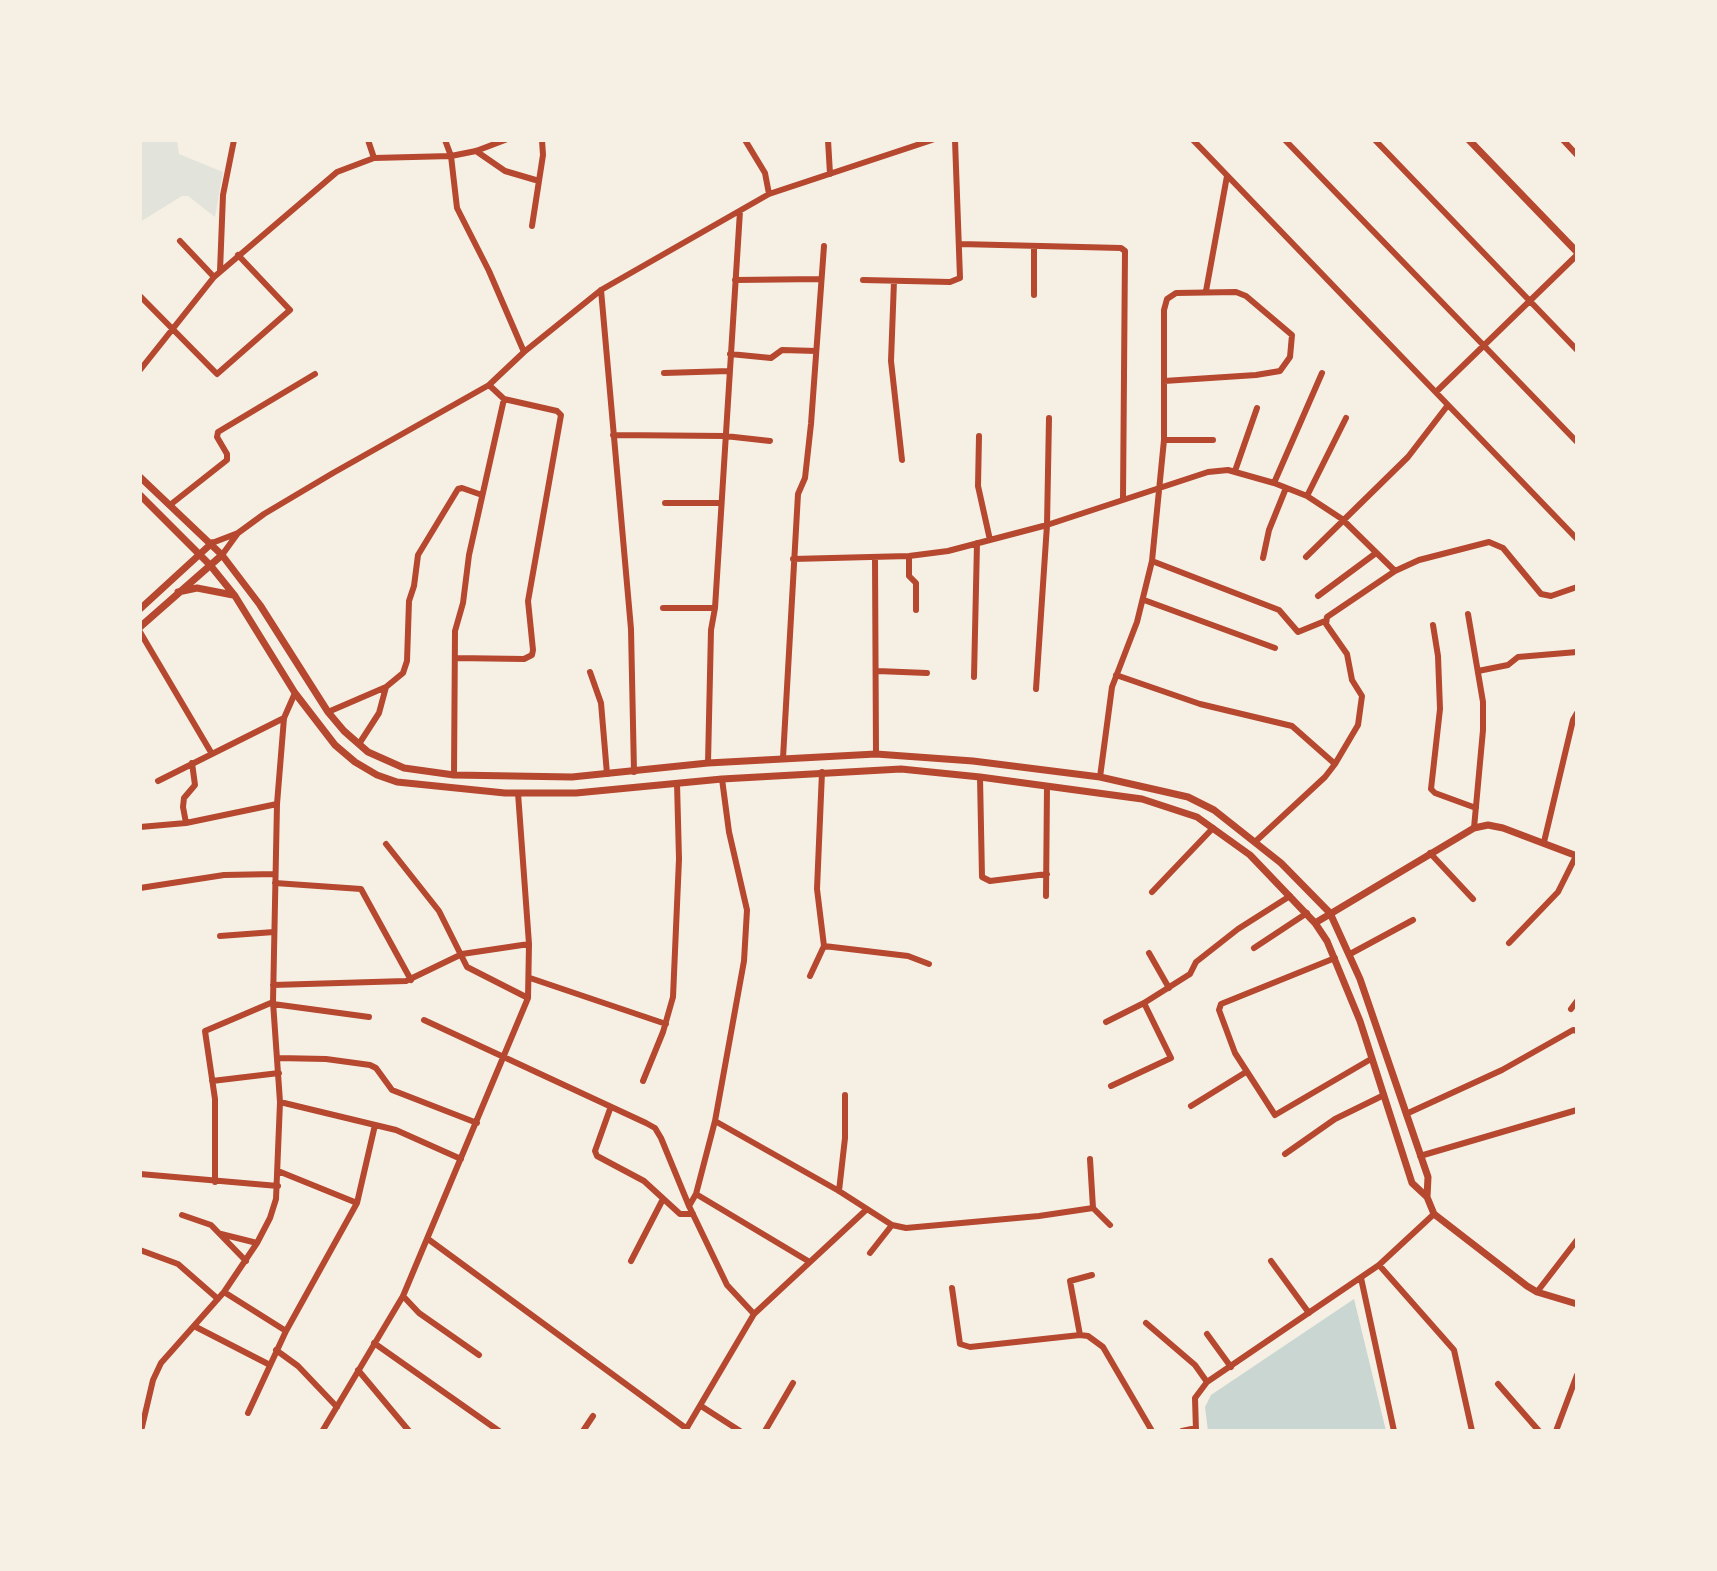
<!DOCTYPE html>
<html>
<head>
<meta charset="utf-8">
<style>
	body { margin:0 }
	#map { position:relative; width:1717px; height:1571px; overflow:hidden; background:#f6efe4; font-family:Manrope,sans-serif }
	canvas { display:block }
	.frame { position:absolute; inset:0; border:142px solid #f6efe4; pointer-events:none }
</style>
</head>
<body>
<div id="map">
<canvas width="1717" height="1571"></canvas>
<div class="frame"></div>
</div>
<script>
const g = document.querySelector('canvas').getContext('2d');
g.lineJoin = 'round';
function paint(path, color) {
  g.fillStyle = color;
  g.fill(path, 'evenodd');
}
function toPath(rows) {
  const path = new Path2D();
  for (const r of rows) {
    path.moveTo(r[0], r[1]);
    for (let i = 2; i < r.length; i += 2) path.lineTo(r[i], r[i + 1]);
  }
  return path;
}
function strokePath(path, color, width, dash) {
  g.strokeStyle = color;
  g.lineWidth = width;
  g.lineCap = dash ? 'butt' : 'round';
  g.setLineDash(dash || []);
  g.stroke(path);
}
const green = toPath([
	[140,140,177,140,179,154,223,172,215,217,188,196,182,196,140,222]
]);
const water = toPath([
	[1354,1299,1386,1431,1208,1431,1205,1407,1211,1395]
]);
const minor = toPath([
	[368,140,374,158],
	[445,140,451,156,457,208,489,271,524,352],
	[745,140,765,173,769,194],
	[828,140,830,174],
	[1193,140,1577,539],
	[1285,140,1577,442],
	[1375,140,1577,350],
	[1563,140,1577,155],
	[476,151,505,171,539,181],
	[532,226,543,155,542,140],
	[180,241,214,277],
	[960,244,1121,248,1125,251,1123,499],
	[1034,246,1034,295],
	[220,271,223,195,234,140],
	[735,280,821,279],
	[863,280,950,282,960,278,955,140],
	[894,281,891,361,902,460],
	[601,290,631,629,634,772],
	[1206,291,1227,176],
	[140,296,217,374,290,310,238,255],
	[730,354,771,358,782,350,816,351],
	[140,370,214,277,337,172,374,158,451,156,476,151,505,140],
	[664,373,729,371],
	[1436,392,1577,255],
	[613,435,725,436,770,441],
	[979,436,978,486,990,540],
	[1164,440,1213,440],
	[1235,471,1257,408],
	[1274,483,1322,373],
	[1307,496,1346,418],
	[665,503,720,503],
	[170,505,227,460,227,454,217,437,218,432,315,374],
	[212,543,238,533,264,514,333,473,489,385,524,352,601,290,769,194,932,140],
	[222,555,238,533],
	[909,556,909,576,916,583,916,610],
	[1306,557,1408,457,1448,405],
	[875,558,876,754],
	[1263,558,1269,530,1286,488],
	[793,559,909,556,948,551,1047,525,1208,472,1228,470,1274,483,1307,496,1342,519,1395,571],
	[1152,561,1279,610,1298,632,1325,621],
	[1318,596,1376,553],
	[1144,600,1275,648],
	[663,608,715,608],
	[1468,614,1483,702,1483,730,1474,828],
	[1433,625,1438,656,1440,709,1431,789,1435,793,1476,808],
	[140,632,212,754],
	[455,658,524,659,532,655,533,650,528,601,561,415,557,411,504,399,489,385],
	[877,671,927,673],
	[1478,671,1508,665,1518,657,1577,652],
	[590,672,601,703,607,774],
	[1116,675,1200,704,1292,726,1335,764],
	[974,677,977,543],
	[1036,689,1047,525,1049,418],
	[328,712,386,687,403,673,407,661,409,601,414,586,418,555,458,489,462,488,482,495],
	[359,744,379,713,386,687],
	[783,758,798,494,805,478,811,424,824,246],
	[708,763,711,630,715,608,740,211],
	[454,775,455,631,463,603,469,555,504,399],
	[980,777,982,877,990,881,1047,874],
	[1100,777,1112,687,1137,622,1152,561,1164,440,1164,310,1167,299,1176,293,1236,292,1246,296,1292,335,1290,357,1280,371,1256,375,1164,381],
	[158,781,284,718],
	[186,823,183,807,184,798,195,785,192,763],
	[140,827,186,823,277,804],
	[1256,841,1325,777,1335,764,1358,725,1362,696,1352,680,1347,654,1326,624,1327,617,1395,571,1419,560,1489,542,1503,548,1541,594,1551,596,1577,587],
	[1544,842,1573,720,1577,713],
	[386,844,439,911,467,967,528,998],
	[1430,853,1473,899],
	[275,883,361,889,411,980],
	[140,888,224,875,275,874],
	[1152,892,1213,828],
	[1046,896,1047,786],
	[220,936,274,932],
	[1509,943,1558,892,1576,856],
	[824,946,908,956,929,964],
	[1254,948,1307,913],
	[1149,953,1169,988],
	[1350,954,1413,920],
	[1335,958,1221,1004,1219,1010,1235,1053,1275,1115,1371,1059],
	[810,976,824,946,817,889,822,772],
	[530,978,666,1024],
	[273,985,406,981,462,954,529,944],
	[273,1004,369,1017],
	[1571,1009,1577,1001],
	[424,1020,646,1123,655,1128,661,1138,689,1206,727,1285,754,1314,685,1431],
	[1106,1022,1144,1003,1190,974,1196,962,1238,929,1290,896],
	[278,1058,326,1059,370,1065,376,1068,392,1090,477,1123],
	[212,1081,279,1073],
	[643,1081,663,1032,673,997,679,859,677,783],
	[1111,1086,1171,1058,1144,1003],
	[280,1102,396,1130,461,1159],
	[1191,1106,1246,1072],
	[610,1109,595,1151,597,1156,644,1181,680,1214,693,1214],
	[1406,1114,1502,1070,1573,1030,1577,1031],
	[715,1121,839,1191,892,1225,906,1228,1039,1216,1093,1208],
	[1285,1154,1335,1119,1384,1095],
	[1420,1156,1577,1110],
	[1090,1159,1093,1208,1110,1225],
	[140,1174,278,1186],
	[215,1182,215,1099,205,1031,273,1002],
	[839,1191,845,1138,845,1095],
	[696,1194,808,1261],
	[357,1203,375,1125],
	[689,1206,696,1194,715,1121,744,961,747,910,729,832,722,779],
	[182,1215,211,1225,246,1261],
	[221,1234,257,1243],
	[428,1239,687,1429],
	[140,1250,178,1264,218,1299],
	[870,1253,892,1225],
	[631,1261,663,1199],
	[1271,1261,1309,1313],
	[1379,1265,1454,1350,1472,1431],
	[1361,1278,1394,1431],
	[952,1288,960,1344,970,1347,1080,1335,1088,1336,1103,1347,1152,1431],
	[224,1292,286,1331],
	[1537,1292,1577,1240],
	[403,1296,419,1313,479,1355],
	[754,1314,867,1209],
	[1146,1323,1195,1365,1207,1382],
	[194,1326,270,1365],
	[1207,1334,1231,1367],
	[1080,1335,1070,1281,1092,1275],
	[374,1343,499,1431],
	[276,1350,298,1366,337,1407],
	[358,1370,409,1431],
	[1498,1384,1539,1431],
	[701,1406,740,1431],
	[248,1413,286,1331,357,1203,278,1171],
	[323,1430,403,1296,528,998,529,944,518,793],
	[141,1431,153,1380,161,1363,224,1292,257,1243,270,1218,276,1199,280,1102,273,1002,277,804,284,718,295,693],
	[583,1431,593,1416],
	[765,1431,793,1383],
	[1182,1431,1196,1428],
	[1196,1431,1195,1398,1207,1382,1379,1265,1434,1214],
	[1556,1431,1577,1375]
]);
const tertiary = toPath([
	[1469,140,1577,252],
	[140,477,222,555,260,605,328,712,344,731,368,752,404,768,454,775,572,777,708,763,876,754,973,761,1100,777,1188,797,1214,810,1281,863,1330,913,1360,979,1428,1177,1427,1197],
	[140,495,210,565,235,596,295,693,335,745,355,762,377,775,397,782,505,793,576,793,722,779,901,769,980,777,1142,799,1197,817,1250,855,1315,923,1327,941,1360,1021,1412,1183,1427,1197,1434,1214,1527,1286,1537,1292,1577,1304],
	[178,592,197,588,233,595],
	[140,609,212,543],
	[140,627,222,555],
	[1315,923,1474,828,1488,825,1503,828,1577,856]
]);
paint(green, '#e2e4dc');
paint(water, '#c9d6d2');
strokePath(minor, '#b5482f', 6);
strokePath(tertiary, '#b5482f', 7);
</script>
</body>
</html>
